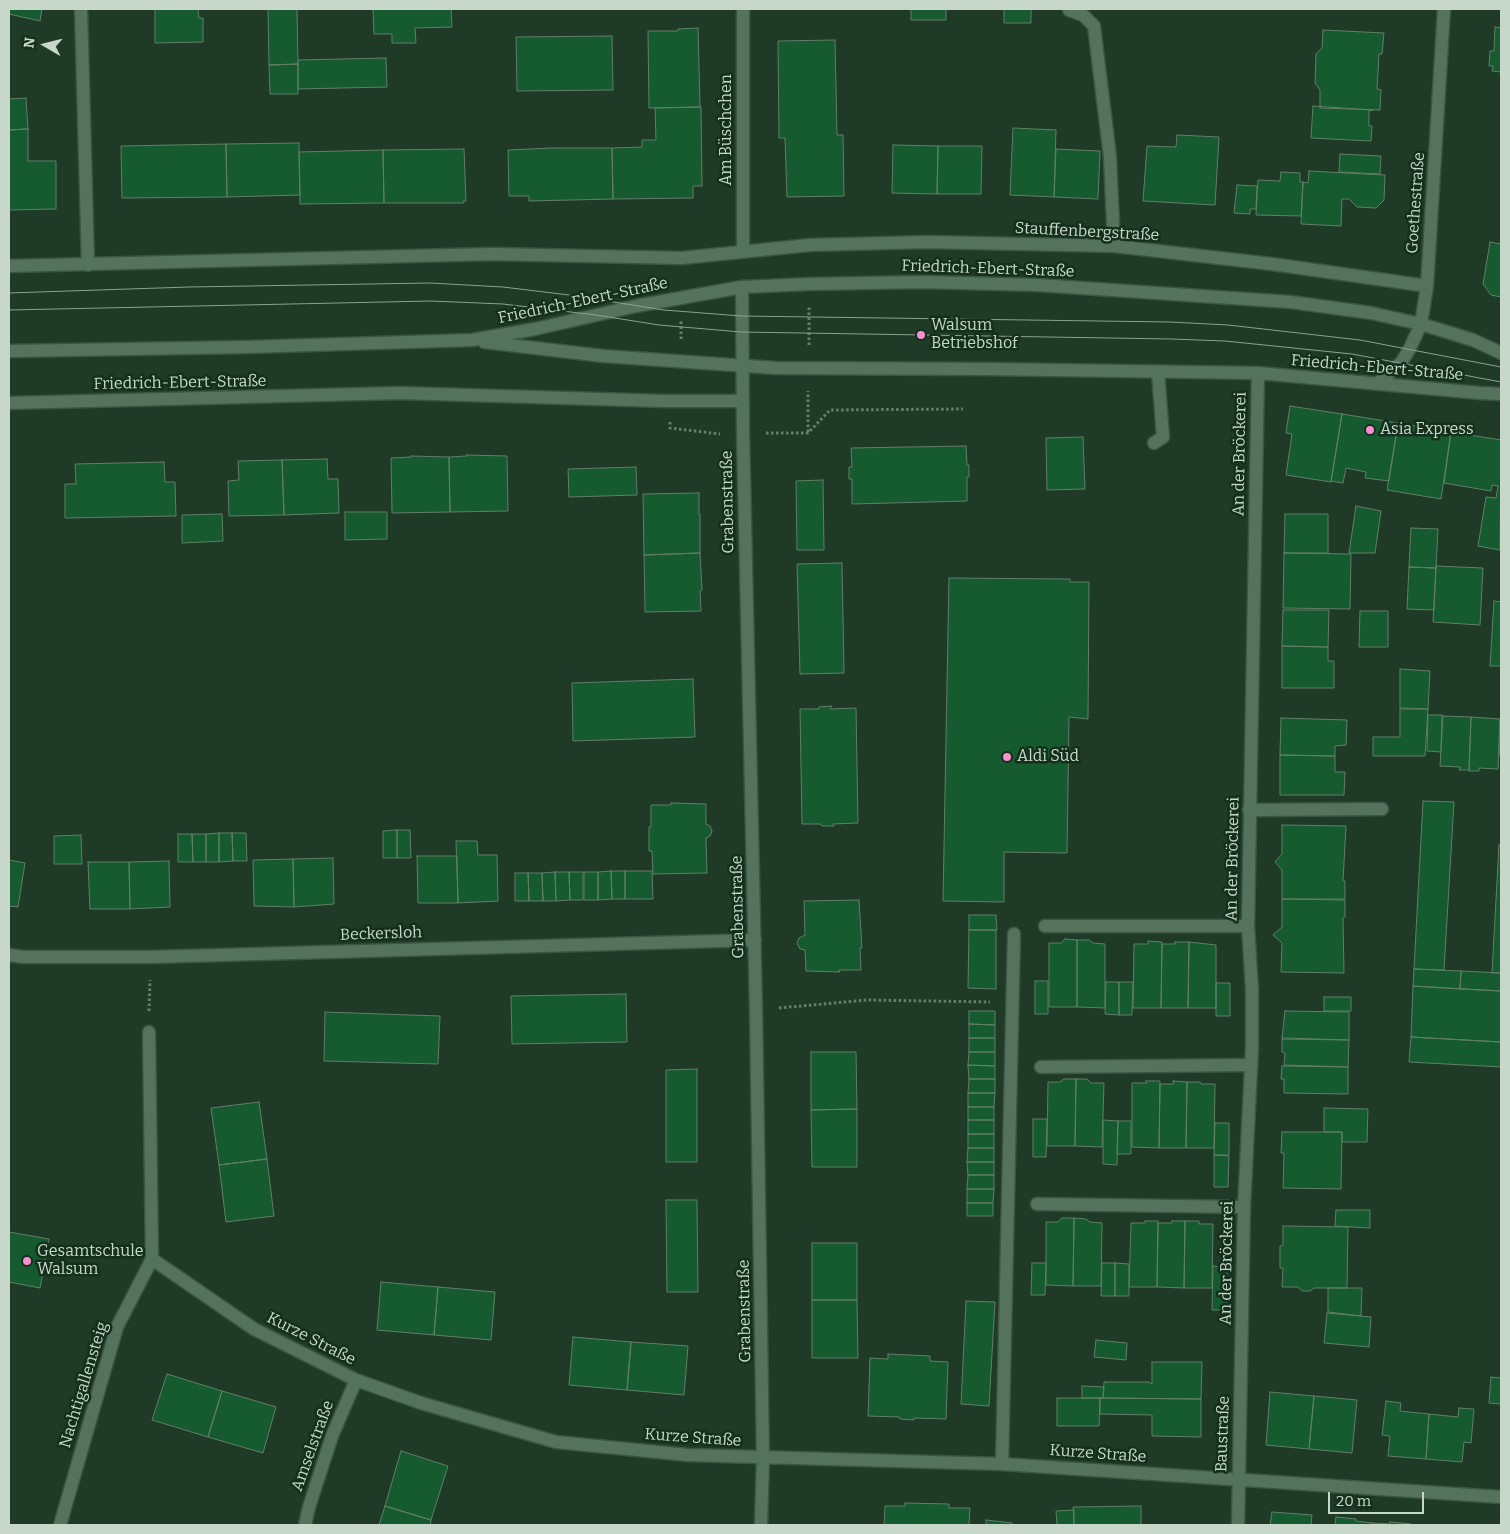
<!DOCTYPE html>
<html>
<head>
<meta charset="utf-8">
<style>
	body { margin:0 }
	#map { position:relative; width:1510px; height:1534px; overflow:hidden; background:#1f3a26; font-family:Bitter,serif }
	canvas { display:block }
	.frame { position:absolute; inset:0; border:10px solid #c7d8cb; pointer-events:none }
	.north { position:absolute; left:20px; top:20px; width:50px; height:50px; -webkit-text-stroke:4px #14301c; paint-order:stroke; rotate:278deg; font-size:14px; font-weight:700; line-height:20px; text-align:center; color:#c7d8cb }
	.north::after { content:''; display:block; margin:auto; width:18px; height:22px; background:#c7d8cb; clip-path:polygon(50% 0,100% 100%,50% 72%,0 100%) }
	.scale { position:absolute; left:1328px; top:1492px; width:96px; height:22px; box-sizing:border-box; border:2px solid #c7d8cb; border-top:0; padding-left:6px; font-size:15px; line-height:18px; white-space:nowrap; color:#c7d8cb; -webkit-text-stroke:4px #14301c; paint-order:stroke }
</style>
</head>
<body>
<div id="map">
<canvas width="1510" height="1534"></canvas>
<div class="frame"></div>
<div class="north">N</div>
<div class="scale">20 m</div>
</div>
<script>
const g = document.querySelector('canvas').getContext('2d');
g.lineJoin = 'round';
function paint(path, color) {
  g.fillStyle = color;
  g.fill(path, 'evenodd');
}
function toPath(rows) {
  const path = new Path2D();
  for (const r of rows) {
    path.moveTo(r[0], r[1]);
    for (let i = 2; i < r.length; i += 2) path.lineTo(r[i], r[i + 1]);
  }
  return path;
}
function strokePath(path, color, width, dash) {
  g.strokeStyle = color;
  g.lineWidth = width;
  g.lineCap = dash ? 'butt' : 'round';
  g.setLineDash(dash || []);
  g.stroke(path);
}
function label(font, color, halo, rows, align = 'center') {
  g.font = font + ' Bitter,serif';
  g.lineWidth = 5;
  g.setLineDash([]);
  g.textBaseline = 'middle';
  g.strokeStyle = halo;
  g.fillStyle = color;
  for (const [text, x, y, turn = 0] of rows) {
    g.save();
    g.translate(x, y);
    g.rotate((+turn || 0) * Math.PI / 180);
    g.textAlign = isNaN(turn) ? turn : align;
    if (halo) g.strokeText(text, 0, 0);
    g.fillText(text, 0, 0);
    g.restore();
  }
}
const building = toPath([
	[9,9,42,9,40,21,9,14,9,9],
	[155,9,198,9,199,18,203,18,203,42,155,43,155,9],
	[268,9,297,9,298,64,269,65,268,9],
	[373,9,451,9,452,27,415,28,416,43,392,43,392,34,374,34,373,9],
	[911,9,946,9,946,20,911,20,911,9],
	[1004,9,1031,9,1031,23,1004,23,1004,9],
	[1495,27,1501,28,1501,72,1492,71,1493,66,1489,66,1490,51,1494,51,1495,27],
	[698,28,700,107,649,108,648,31,678,31,678,29,698,28],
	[1323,30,1384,33,1382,54,1379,54,1377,89,1381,90,1380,110,1320,108,1320,90,1315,83,1316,54,1322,48,1323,30],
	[612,36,613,90,517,91,516,37,612,36],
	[835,40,837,135,843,135,844,196,787,197,785,138,779,138,778,41,835,40],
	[386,58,387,87,298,89,298,60,386,58],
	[298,64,298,94,270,94,269,65,298,64],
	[26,98,28,129,9,130,9,99,26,98],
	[1313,106,1373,110,1369,111,1369,126,1372,126,1371,141,1311,138,1313,106],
	[701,107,702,186,693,186,693,198,613,199,612,148,642,147,642,140,656,140,655,108,701,107],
	[1013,128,1056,130,1054,197,1010,195,1013,128],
	[28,129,28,161,56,161,56,209,9,210,9,130,28,129],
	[1177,135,1219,137,1215,205,1143,201,1147,146,1176,147,1177,135],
	[299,143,300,195,227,197,226,144,299,143],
	[226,144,227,197,122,198,121,146,226,144],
	[893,145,938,146,937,194,892,193,893,145],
	[938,146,982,146,981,194,937,194,938,146],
	[552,148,612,148,613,199,529,201,529,196,509,196,508,150,552,148],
	[464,149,466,201,463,201,464,203,384,203,383,150,464,149],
	[1056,149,1100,151,1098,199,1054,197,1056,149],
	[383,150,384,203,300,204,299,152,383,150],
	[1340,154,1381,156,1380,174,1339,172,1340,154],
	[1309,171,1385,175,1384,200,1376,208,1357,207,1349,199,1342,199,1341,226,1301,224,1303,182,1308,183,1309,171],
	[1281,172,1300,173,1300,182,1303,182,1301,216,1256,215,1258,180,1280,181,1281,172],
	[1237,185,1257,186,1256,209,1250,209,1250,214,1234,213,1237,185],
	[1490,242,1501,244,1501,297,1491,295,1483,284,1490,242],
	[1290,406,1342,414,1331,482,1286,475,1292,434,1286,433,1290,406],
	[1342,414,1398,423,1389,481,1365,478,1366,472,1346,468,1343,483,1331,481,1342,414],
	[1398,423,1451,432,1441,499,1387,490,1398,423],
	[1451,432,1501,440,1500,550,1478,546,1486,497,1496,498,1498,486,1492,485,1491,491,1444,483,1451,432],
	[1083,437,1085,489,1047,490,1046,438,1083,437],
	[966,446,967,465,969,465,969,477,967,477,967,501,852,504,852,479,849,479,849,467,852,467,851,448,966,446],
	[467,455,507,456,508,511,450,512,449,457,467,456,467,455],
	[411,456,449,457,450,512,392,513,391,458,411,457,411,456],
	[327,459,328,479,338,479,339,513,284,515,282,460,327,459],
	[282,460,284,515,229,516,228,481,239,480,238,461,282,460],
	[164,462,165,482,175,482,176,516,65,518,65,484,76,484,75,464,164,462],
	[636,467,637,495,569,497,568,469,636,467],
	[823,480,824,550,797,550,796,481,823,480],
	[699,493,699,514,700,514,700,553,644,555,643,494,699,493],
	[1356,506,1381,511,1375,553,1349,553,1356,506],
	[345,512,387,512,387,539,345,540,345,512],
	[222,514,223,541,182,543,182,515,222,514],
	[1285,514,1328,514,1328,553,1284,553,1285,514],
	[1411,528,1438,529,1436,568,1409,567,1411,528],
	[700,553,702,590,700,591,701,611,645,612,644,555,700,553],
	[1284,553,1351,554,1350,609,1283,608,1284,553],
	[842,563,844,673,800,674,797,564,842,563],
	[1436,566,1483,568,1480,625,1433,622,1436,566],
	[1409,567,1436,568,1434,610,1407,609,1409,567],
	[949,578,1070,579,1070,582,1089,582,1088,719,1069,717,1067,853,1004,852,1004,902,943,901,949,578],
	[1494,601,1501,602,1501,666,1490,666,1494,601],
	[1283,610,1329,610,1328,647,1282,646,1283,610],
	[1360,611,1388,611,1388,647,1359,647,1360,611],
	[1282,646,1328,647,1328,661,1334,661,1334,688,1282,688,1282,646],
	[1400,669,1430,671,1428,709,1400,708,1400,669],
	[693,679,695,737,573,741,572,683,693,679],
	[831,706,831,709,856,708,858,823,833,824,834,826,822,826,821,824,802,824,800,709,819,709,819,707,831,706],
	[1400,709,1428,709,1425,756,1373,756,1373,737,1400,737,1400,709],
	[1428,715,1442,715,1441,752,1427,751,1428,715],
	[1443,716,1471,717,1469,770,1459,770,1460,767,1440,766,1443,716],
	[1471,717,1500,719,1498,769,1479,768,1479,771,1469,771,1471,717],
	[1281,718,1347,720,1346,745,1335,746,1335,756,1280,755,1281,718],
	[1500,719,1501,719,1501,755,1499,755,1500,719],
	[1280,755,1335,756,1335,772,1345,772,1344,795,1280,795,1280,755],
	[1423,801,1454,802,1444,970,1414,969,1423,801],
	[671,803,706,804,706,824,710,826,712,831,710,836,706,838,707,873,653,874,652,851,649,851,649,827,651,827,651,805,671,805,671,803],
	[1282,825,1346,826,1343,881,1345,881,1345,899,1282,899,1282,870,1275,862,1282,854,1282,825],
	[397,830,397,858,383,858,383,831,397,830],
	[397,830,410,830,411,858,397,858,397,830],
	[219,833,219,862,206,862,206,834,219,833],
	[219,833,232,833,233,861,219,862,219,833],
	[232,833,246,833,247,861,233,861,232,833],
	[178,834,192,834,193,862,178,862,178,834],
	[192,834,206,834,206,862,193,862,192,834],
	[81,835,82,864,54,864,54,836,81,835],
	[456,841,477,841,478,855,497,855,498,901,458,903,456,841],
	[1499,845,1501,845,1501,973,1492,973,1499,845],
	[417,856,457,856,458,903,418,903,417,856],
	[333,858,334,904,294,907,293,859,333,858],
	[293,859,294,907,254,906,253,860,293,859],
	[9,860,25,863,18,907,9,906,9,860],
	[169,861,170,907,130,909,129,862,169,861],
	[88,862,129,862,130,909,90,909,88,862],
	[611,871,612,899,598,900,598,872,611,871],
	[611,871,625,871,625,899,612,899,611,871],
	[625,871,652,871,653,899,625,899,625,871],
	[555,872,569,872,570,900,556,901,555,872],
	[555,872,556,901,543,901,542,873,555,872],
	[569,872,583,872,583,900,570,900,569,872],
	[584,872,598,872,598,900,584,900,584,872],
	[515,873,528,873,529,901,515,901,515,873],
	[528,873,542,873,543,901,529,901,528,873],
	[1282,899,1345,900,1345,917,1343,918,1344,973,1281,972,1282,943,1273,935,1282,927,1282,899],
	[859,900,862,948,860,948,861,970,839,970,840,972,806,971,805,950,800,949,797,943,799,938,805,935,804,901,859,900],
	[969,915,996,915,997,930,969,930,969,915],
	[969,930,996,930,996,989,968,988,969,930],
	[1065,939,1077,940,1077,1007,1049,1007,1049,943,1061,943,1065,939],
	[1077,940,1089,940,1093,943,1105,944,1105,1008,1077,1007,1077,940],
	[1148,941,1162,942,1161,1008,1133,1008,1134,944,1148,944,1148,941],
	[1175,942,1189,942,1188,1008,1161,1008,1162,944,1175,944,1175,942],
	[1189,942,1216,945,1216,1008,1188,1008,1189,942],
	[1414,969,1461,971,1460,989,1413,986,1414,969],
	[1461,971,1501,973,1501,991,1460,989,1461,971],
	[1035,981,1048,981,1048,1014,1035,1014,1035,981],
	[1106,982,1119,982,1119,1015,1105,1014,1106,982],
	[1119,982,1133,982,1132,1015,1119,1015,1119,982],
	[1216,983,1230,983,1230,1016,1216,1016,1216,983],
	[1413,986,1501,991,1501,1042,1411,1037,1413,986],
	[626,994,627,1042,512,1044,511,996,626,994],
	[1324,997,1351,997,1351,1011,1324,1011,1324,997],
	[969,1011,995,1011,995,1025,969,1024,969,1011],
	[1285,1011,1349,1012,1349,1040,1282,1038,1285,1011],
	[325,1012,440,1016,438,1064,324,1061,325,1012],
	[969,1024,995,1025,995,1038,969,1038,969,1024],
	[1411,1037,1501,1042,1501,1067,1409,1062,1411,1037],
	[969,1038,995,1038,995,1052,969,1052,969,1038],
	[1282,1039,1349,1040,1348,1067,1284,1065,1285,1053,1282,1052,1282,1039],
	[811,1052,856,1052,857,1109,811,1110,811,1052],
	[969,1052,995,1052,995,1066,968,1065,969,1052],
	[968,1065,995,1066,995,1079,969,1079,968,1065],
	[1282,1066,1348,1067,1348,1094,1284,1093,1284,1079,1281,1079,1282,1066],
	[697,1069,697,1162,666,1162,666,1070,697,1069],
	[969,1079,995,1079,995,1093,968,1093,969,1079],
	[1064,1079,1076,1079,1075,1146,1047,1146,1048,1082,1060,1082,1064,1079],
	[1076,1079,1087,1079,1091,1083,1104,1083,1102,1147,1075,1146,1076,1079],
	[1146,1081,1160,1081,1159,1148,1132,1147,1132,1083,1147,1083,1146,1081],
	[1173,1081,1187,1082,1186,1148,1159,1148,1160,1084,1174,1084,1173,1081],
	[1187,1082,1200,1082,1201,1084,1215,1084,1214,1148,1186,1148,1187,1082],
	[968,1093,995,1093,994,1107,968,1107,968,1093],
	[259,1102,267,1159,219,1165,211,1108,259,1102],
	[968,1107,994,1107,994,1120,968,1120,968,1107],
	[1324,1108,1368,1109,1367,1142,1342,1142,1342,1132,1324,1132,1324,1108],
	[857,1109,857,1167,812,1167,811,1110,857,1109],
	[1033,1119,1047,1119,1046,1157,1033,1157,1033,1119],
	[968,1120,994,1120,994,1134,968,1134,968,1120],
	[1103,1120,1118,1121,1117,1165,1103,1164,1103,1120],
	[1118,1121,1131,1121,1131,1154,1117,1154,1118,1121],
	[1215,1123,1229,1123,1229,1155,1214,1155,1215,1123],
	[1282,1132,1342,1132,1341,1189,1283,1188,1284,1153,1281,1153,1282,1132],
	[968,1134,994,1134,994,1148,968,1148,968,1134],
	[968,1148,994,1148,994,1162,967,1162,968,1148],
	[1214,1155,1229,1156,1228,1187,1214,1187,1214,1155],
	[267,1159,274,1216,226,1222,219,1165,267,1159],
	[967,1162,994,1162,994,1175,968,1175,967,1162],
	[968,1175,994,1175,994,1189,967,1189,968,1175],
	[967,1189,994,1189,993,1203,967,1203,967,1189],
	[666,1200,697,1200,698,1292,667,1292,666,1200],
	[967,1203,993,1203,993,1216,967,1216,967,1203],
	[1336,1210,1370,1210,1370,1228,1335,1226,1336,1210],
	[1062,1218,1074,1218,1073,1286,1046,1285,1046,1222,1058,1222,1062,1218],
	[1074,1218,1086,1219,1090,1222,1102,1223,1101,1286,1073,1286,1074,1218],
	[1145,1221,1158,1221,1157,1287,1129,1287,1131,1223,1145,1223,1145,1221],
	[1172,1221,1185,1221,1184,1288,1157,1287,1158,1223,1172,1223,1172,1221],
	[1185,1221,1199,1221,1199,1224,1213,1224,1212,1288,1184,1288,1185,1221],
	[1283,1226,1348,1227,1347,1288,1314,1288,1310,1291,1302,1291,1298,1287,1282,1287,1283,1268,1280,1268,1280,1246,1283,1245,1283,1226],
	[9,1232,49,1239,40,1288,9,1282,9,1232],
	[812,1243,857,1243,857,1300,812,1300,812,1243],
	[1032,1263,1046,1263,1045,1295,1031,1295,1032,1263],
	[1102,1263,1115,1263,1115,1296,1101,1296,1102,1263],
	[1115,1263,1129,1264,1129,1296,1115,1296,1115,1263],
	[1213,1266,1227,1267,1227,1310,1212,1310,1213,1266],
	[381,1282,438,1287,434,1335,377,1330,381,1282],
	[438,1287,495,1292,491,1340,434,1335,438,1287],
	[1328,1288,1362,1288,1361,1316,1328,1312,1328,1288],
	[812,1300,857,1300,858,1358,812,1358,812,1300],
	[966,1301,995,1302,989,1406,961,1404,966,1301],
	[1327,1313,1371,1317,1369,1347,1324,1343,1327,1313],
	[573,1337,631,1342,627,1390,569,1385,573,1337],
	[1096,1340,1127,1343,1126,1360,1094,1357,1096,1340],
	[631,1342,688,1346,684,1395,627,1390,631,1342],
	[888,1354,930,1356,930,1361,948,1362,946,1419,914,1418,914,1420,900,1419,899,1417,868,1416,870,1358,888,1359,888,1354],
	[1152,1362,1202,1362,1201,1399,1103,1398,1104,1382,1149,1382,1152,1384,1152,1362],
	[167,1374,222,1391,208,1437,152,1420,167,1374],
	[1491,1377,1501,1378,1501,1404,1489,1403,1491,1377],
	[1082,1386,1104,1387,1103,1398,1082,1398,1082,1386],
	[222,1391,276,1407,263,1453,208,1437,222,1391],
	[1270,1392,1314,1396,1309,1449,1266,1445,1270,1392],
	[1314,1396,1357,1400,1352,1453,1309,1449,1314,1396],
	[1057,1398,1100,1398,1099,1426,1057,1426,1057,1398],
	[1100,1398,1201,1399,1201,1437,1152,1436,1152,1415,1100,1414,1100,1398],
	[1386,1401,1401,1403,1400,1411,1429,1414,1426,1459,1388,1456,1390,1436,1382,1435,1386,1401],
	[1459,1408,1474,1409,1471,1443,1464,1442,1462,1462,1426,1459,1429,1414,1458,1417,1459,1408],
	[401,1451,448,1466,431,1520,385,1506,401,1451],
	[905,1503,949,1504,949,1508,970,1508,969,1525,884,1525,885,1506,905,1506,905,1503],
	[385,1506,431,1520,430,1525,379,1525,385,1506],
	[1141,1506,1141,1525,1074,1525,1073,1507,1141,1506],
	[1074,1510,1074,1525,1057,1525,1056,1511,1074,1510],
	[1272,1512,1312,1515,1311,1525,1270,1525,1272,1512],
	[1336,1517,1356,1519,1356,1521,1373,1523,1373,1525,1335,1525,1336,1517],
	[986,1520,1012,1523,1012,1525,986,1525,986,1520],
	[1390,1522,1411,1524,1410,1525,1373,1525,1373,1523,1389,1524,1390,1522]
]);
const path = toPath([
	[681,339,681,321],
	[809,345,809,306],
	[670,422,670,428,720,434],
	[808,432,808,391],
	[766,433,808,433,830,410,963,409],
	[779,1008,867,1000,990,1002],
	[149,1011,150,980]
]);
const lane = toPath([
	[1069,10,1083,15,1094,26,1110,157,1114,246],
	[1154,443,1163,437,1158,372],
	[1249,810,1382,809],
	[1045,926,1248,926],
	[1041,1067,1251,1065],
	[1037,1204,1244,1207],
	[1002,1464,1014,934]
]);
const street = toPath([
	[81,9,88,265],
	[743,9,743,251],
	[9,266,492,254,682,258,810,245,928,242,1114,246,1272,264,1427,286],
	[742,287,743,433,756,1010,763,1459,761,1525],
	[1377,384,1401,363,1410,348,1421,324,1427,286,1444,9],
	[9,403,400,393,664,401,742,401],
	[9,955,23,957,150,957,755,940],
	[152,1259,254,1329,356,1380,421,1403,556,1442,688,1455,1002,1464,1501,1497],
	[60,1525,117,1327,152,1259,149,1032],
	[305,1525,309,1507,332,1436,356,1380],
	[1238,1525,1244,1207,1252,1048,1252,990,1248,926,1258,373]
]);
const secondary = toPath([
	[484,342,603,356,776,368,987,369,1258,373,1480,393,1501,394],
	[9,351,248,347,472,340,535,329,636,306,742,287,810,284,922,282,1037,285,1291,302,1371,313,1421,324,1473,340,1501,353]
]);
const tram = toPath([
	[9,293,189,287,430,283,503,287,569,295,664,310,741,316,1170,322,1228,325,1360,340,1501,367],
	[9,310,431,301,503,304,596,315,659,325,741,332,1171,339,1225,341,1352,354,1501,382]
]);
const markers = [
	[921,335,5,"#f790ce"],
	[1370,430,5,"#f790ce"],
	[1007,757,5,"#f790ce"],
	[27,1261,5,"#f790ce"]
];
const streetNames = [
	["Am Büschchen",727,130,-90],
	["Goethestraße",1416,203,-86],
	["Stauffenbergstraße",1087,232,3],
	["Friedrich-Ebert-Straße",988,269,2],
	["Friedrich-Ebert-Straße",583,301,-12],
	["Friedrich-Ebert-Straße",1377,368,5],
	["Friedrich-Ebert-Straße",180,383,-1],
	["An der Bröckerei",1240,454,-89],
	["Grabenstraße",728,502,-91],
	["An der Bröckerei",1233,859,-89],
	["Grabenstraße",738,907,-91],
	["Beckersloh",381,934,-2],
	["An der Bröckerei",1227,1263,-89],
	["Grabenstraße",745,1311,-91],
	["Kurze Straße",311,1339,27],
	["Nachtigallensteig",84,1385,-73],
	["Baustraße",1223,1434,-88],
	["Kurze Straße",693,1438,4],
	["Amselstraße",313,1446,-70],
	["Kurze Straße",1098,1454,4]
];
const poiNames = [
	["Walsum",931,326],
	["Betriebshof",931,344],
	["Asia Express",1380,430],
	["Aldi Süd",1017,757],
	["Gesamtschule",37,1252],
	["Walsum",37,1270]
];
paint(building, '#165b2f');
strokePath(building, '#617f67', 1);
strokePath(lane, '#3b5444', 15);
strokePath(street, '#3b5444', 15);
strokePath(secondary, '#3b5444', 15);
strokePath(path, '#677e6d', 3, [2.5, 2.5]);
strokePath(lane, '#55735c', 12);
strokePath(street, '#55735c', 12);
strokePath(secondary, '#55735c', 12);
strokePath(tram, '#8ca191', 1);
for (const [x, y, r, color] of markers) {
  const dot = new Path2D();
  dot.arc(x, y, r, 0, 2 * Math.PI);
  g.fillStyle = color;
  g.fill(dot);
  strokePath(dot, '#14301c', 2);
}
label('16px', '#c7d8cb', '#14301c', streetNames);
label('16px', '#c7d8cb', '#14301c', poiNames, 'left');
</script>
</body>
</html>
